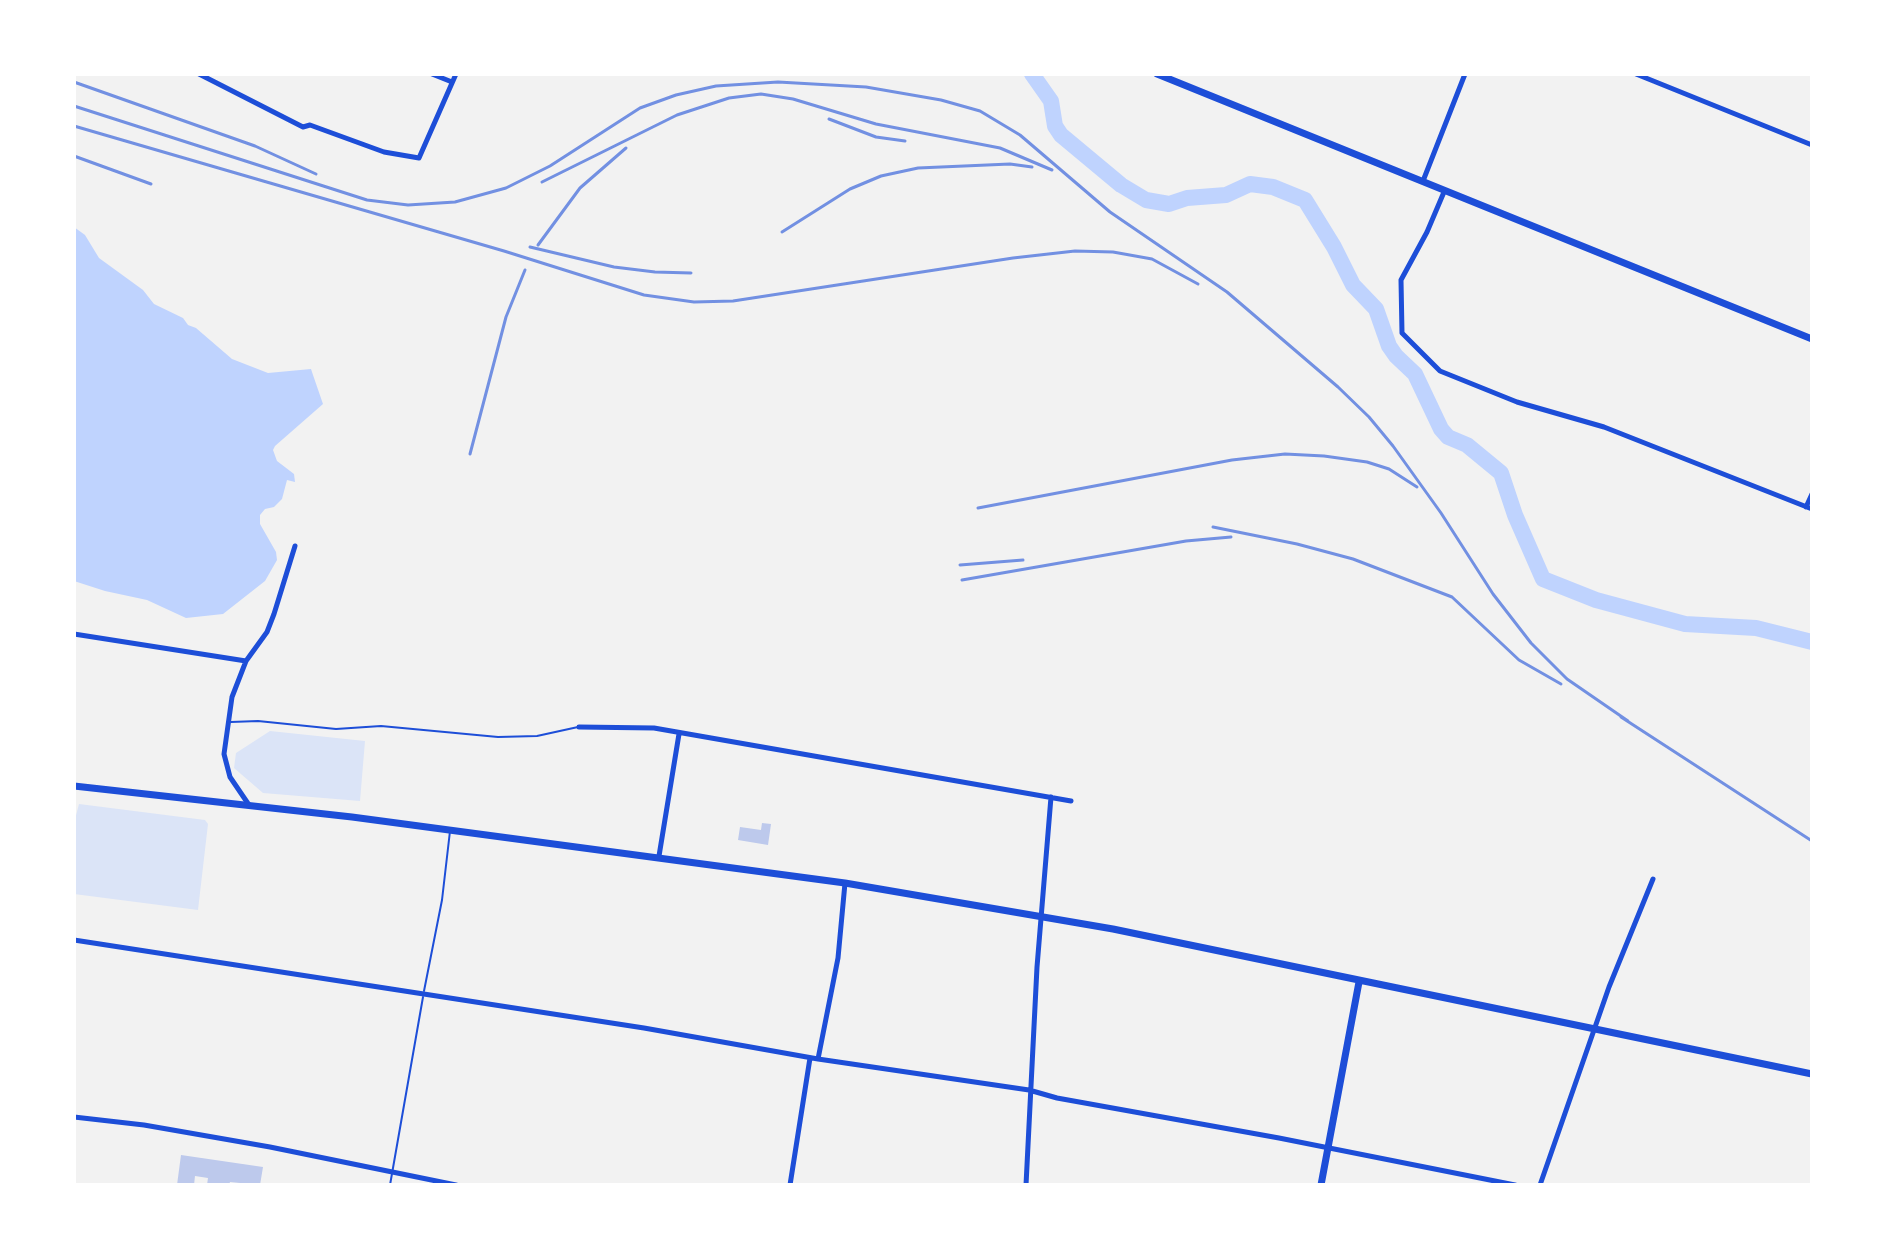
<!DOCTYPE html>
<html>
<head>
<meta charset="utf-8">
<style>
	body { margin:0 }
	#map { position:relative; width:1886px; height:1259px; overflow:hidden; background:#f2f2f2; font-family:Manrope,sans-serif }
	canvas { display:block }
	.frame { position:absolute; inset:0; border:76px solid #fff; pointer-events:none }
</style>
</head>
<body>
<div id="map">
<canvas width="1886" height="1259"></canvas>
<div class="frame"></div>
</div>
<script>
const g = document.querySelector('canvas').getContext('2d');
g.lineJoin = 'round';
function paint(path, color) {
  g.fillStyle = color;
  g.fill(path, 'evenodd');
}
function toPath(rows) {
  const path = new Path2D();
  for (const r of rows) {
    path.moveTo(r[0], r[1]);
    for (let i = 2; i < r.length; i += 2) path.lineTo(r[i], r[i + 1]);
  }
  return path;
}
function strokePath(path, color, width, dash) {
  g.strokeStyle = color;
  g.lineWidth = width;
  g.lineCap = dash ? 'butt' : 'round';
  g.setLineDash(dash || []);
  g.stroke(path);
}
const green = toPath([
	[270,731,365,741,360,801,263,793,234,768,236,753],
	[79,804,205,820,208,824,198,910,74,894,74,823]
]);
const water = toPath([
	[74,227,85,235,99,258,143,290,154,304,183,318,188,325,196,328,232,359,268,373,311,369,313,375,323,404,275,446,273,450,277,461,294,474,295,482,287,480,282,499,274,507,265,509,260,515,260,524,276,552,277,560,265,581,223,614,186,618,147,600,105,591,74,581]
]);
const river = toPath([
	[1032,74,1051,101,1055,126,1061,135,1121,185,1146,200,1169,204,1187,198,1226,195,1250,184,1273,187,1305,200,1334,247,1353,285,1376,309,1389,346,1396,356,1415,374,1441,429,1448,437,1467,445,1501,473,1515,515,1543,579,1596,600,1685,624,1756,628,1812,642]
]);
const building = toPath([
	[762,823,771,824,768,845,738,840,740,827,761,830],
	[181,1155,263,1167,260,1185,230,1182,229,1185,207,1185,208,1178,195,1176,194,1185,177,1185]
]);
const service = toPath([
	[231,722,258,721,336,729,381,726,498,737,537,736,578,727],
	[424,991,442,900,450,831],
	[390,1185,423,997]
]);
const minor = toPath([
	[199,74,303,127,310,125,384,152,419,158,456,74],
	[432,74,452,82],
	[1636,74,1812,145],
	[1423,181,1465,74],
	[1444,192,1427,232,1401,280,1402,333,1440,371,1517,402,1604,427,1812,509],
	[1806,507,1812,494],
	[74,634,246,661],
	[579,727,654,728,1071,801],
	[249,805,230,777,224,754,232,697,246,661,267,632,274,614,295,546],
	[659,856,679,734],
	[74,940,644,1028,818,1059,1029,1090,1057,1098,1279,1138,1515,1185],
	[818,1059,838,958,845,883],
	[74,1117,144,1125,270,1147,456,1185],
	[790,1185,810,1058],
	[1026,1185,1037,967,1051,797],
	[1540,1185,1609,987,1653,879]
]);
const secondary = toPath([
	[1157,74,1812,339],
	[74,786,352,817,845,883,1113,929,1812,1074],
	[1321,1185,1359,982]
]);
const rail = toPath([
	[74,82,255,146,316,174],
	[74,106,367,200,408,205,455,202,506,188,550,166,640,108,676,95,716,86,778,82,866,87,941,100,980,111,1020,135,1110,212,1227,292,1338,387,1369,417,1393,446,1441,513,1493,594,1531,643,1567,679,1628,721],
	[829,119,876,137,905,141],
	[74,126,504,251,644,295,694,302,733,301,1013,258,1075,251,1113,252,1152,259,1198,284],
	[74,156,151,184],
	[542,182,677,115,729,98,761,94,793,99,876,124,1000,148,1052,170],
	[782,232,850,189,881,176,918,168,1010,164,1032,167],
	[538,245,580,188,626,148],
	[530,247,614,267,655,272,691,273],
	[470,454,506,317,525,270],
	[978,508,1232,460,1285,454,1324,456,1367,462,1389,469,1417,487],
	[1213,527,1297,544,1353,559,1452,597,1519,660,1561,684],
	[960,565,1023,560],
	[962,580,1186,541,1231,537],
	[1621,717,1812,841]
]);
paint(green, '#dbe4f7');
paint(water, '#bfd3fe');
strokePath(river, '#bfd3fe', 16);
paint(building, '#bdc9ec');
strokePath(service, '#1d4ed8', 2);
strokePath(minor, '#1d4ed8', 5);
strokePath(secondary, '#1d4ed8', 7);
strokePath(rail, '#7290e2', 3);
</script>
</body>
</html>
